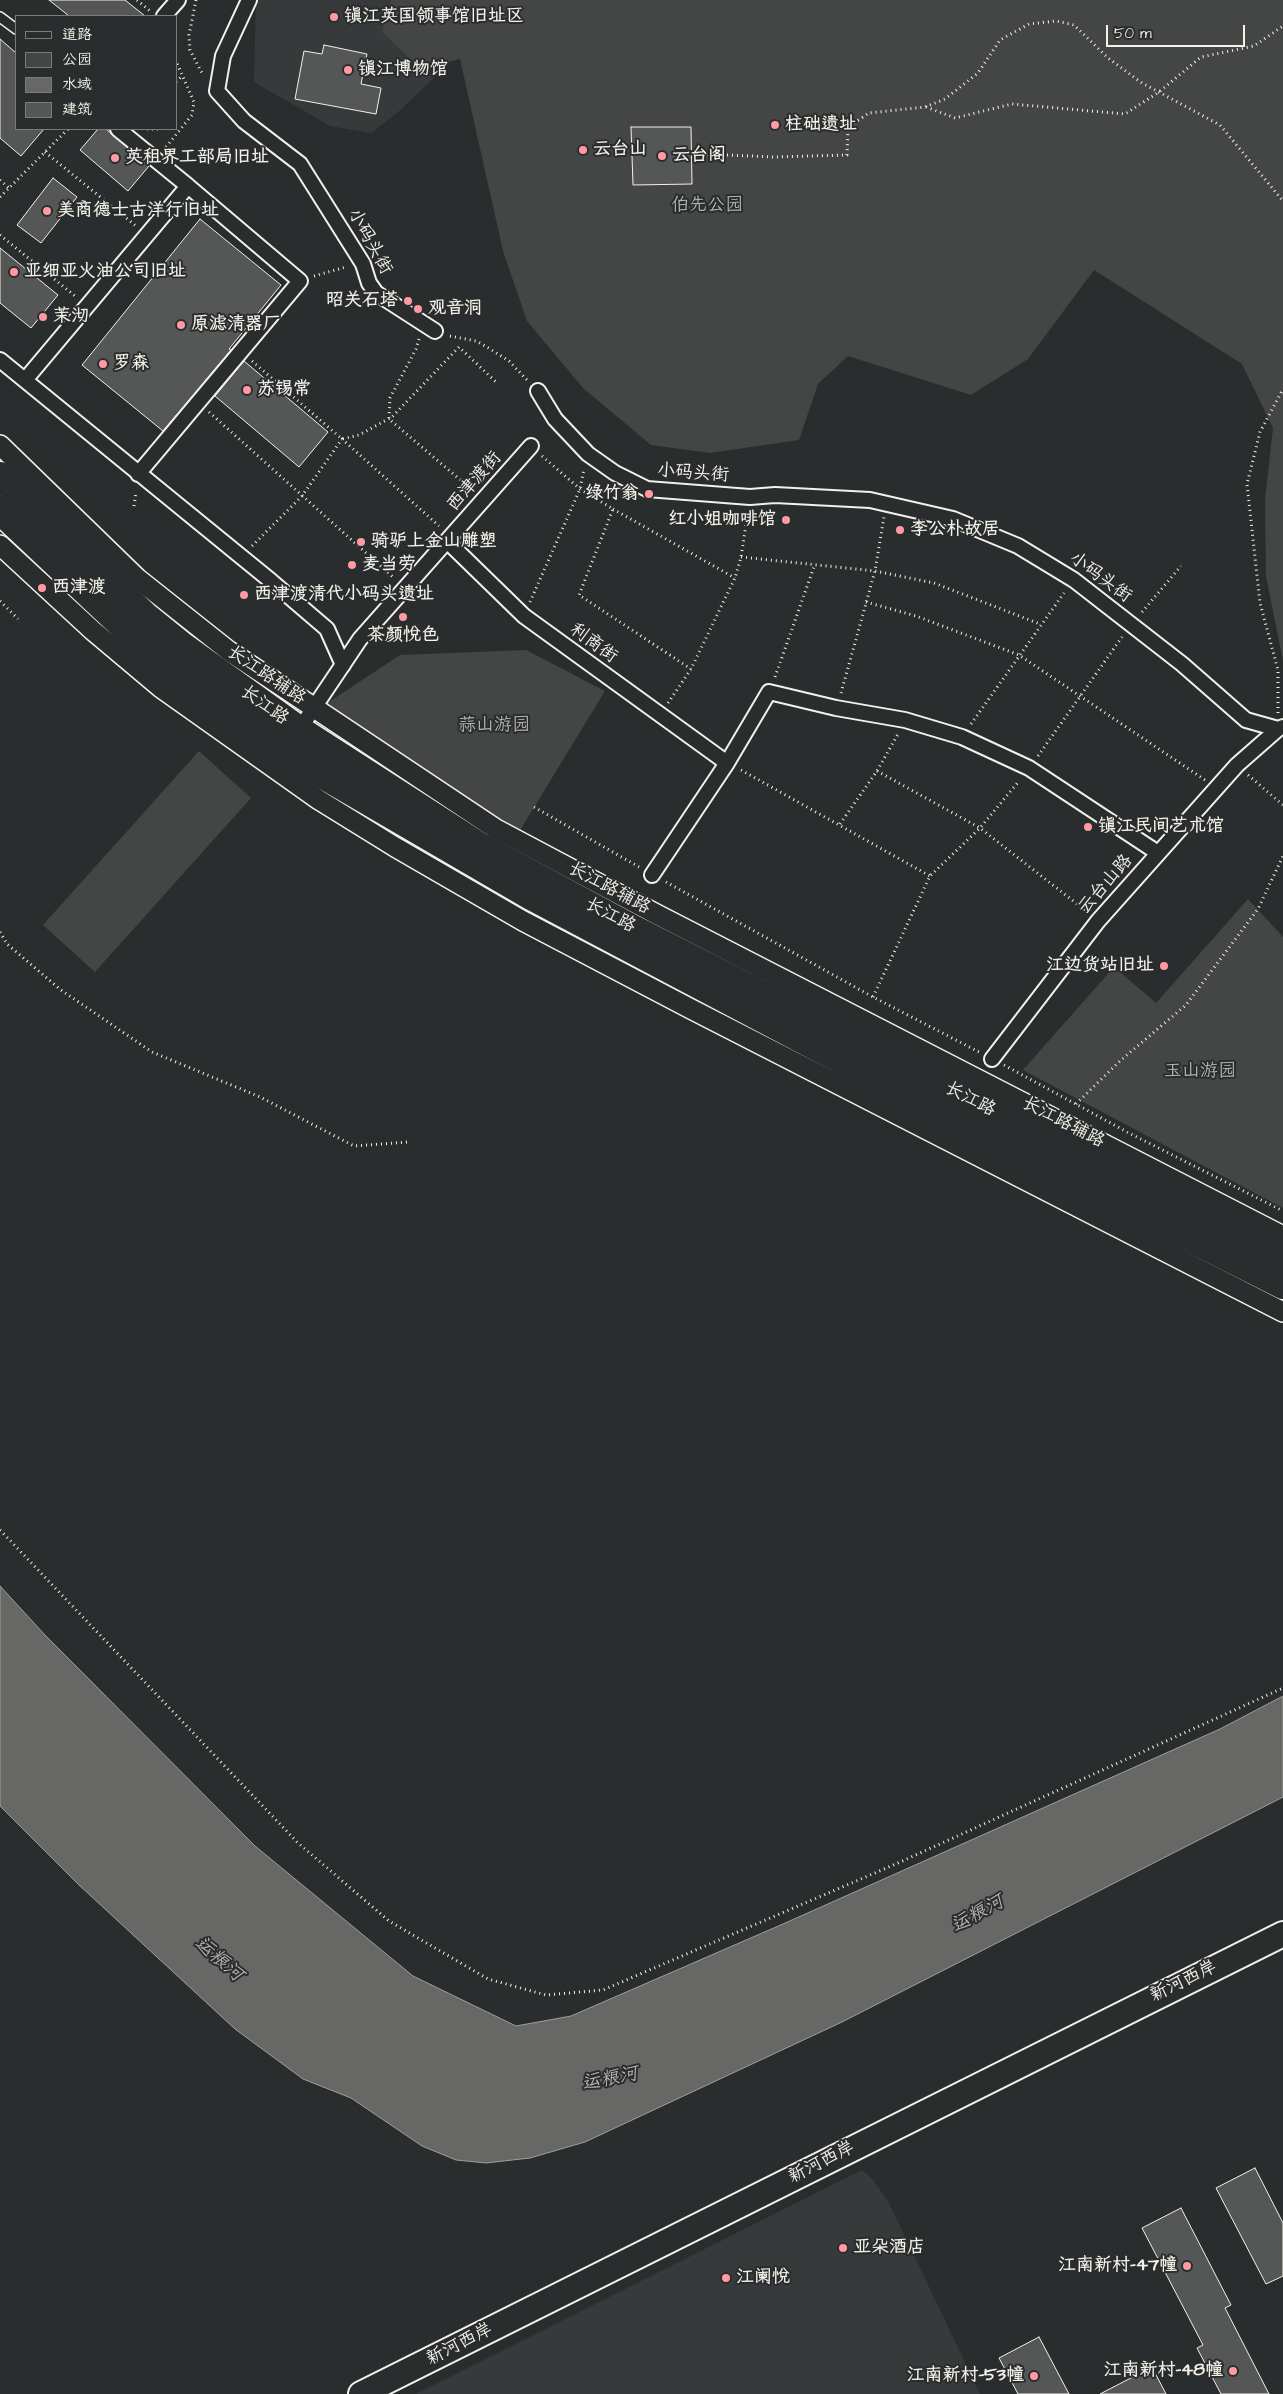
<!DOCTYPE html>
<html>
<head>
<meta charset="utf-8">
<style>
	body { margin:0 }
	#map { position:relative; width:1283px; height:2394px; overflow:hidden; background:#2a2d2e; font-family:"Architects Daughter","LXGW WenKai TC",sans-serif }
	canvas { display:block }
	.legend { position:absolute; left:15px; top:15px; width:162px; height:115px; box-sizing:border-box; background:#2a2d2e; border:1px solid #7b7b78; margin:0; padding:6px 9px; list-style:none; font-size:15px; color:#f4f1e8 }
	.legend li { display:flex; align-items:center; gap:10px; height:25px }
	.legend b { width:25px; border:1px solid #7b7b78 }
	.scale { position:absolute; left:1106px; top:25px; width:139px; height:22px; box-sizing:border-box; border:2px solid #f4f1e8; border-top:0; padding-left:6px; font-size:15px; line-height:18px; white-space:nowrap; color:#f4f1e8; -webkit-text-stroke:4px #2a2d2e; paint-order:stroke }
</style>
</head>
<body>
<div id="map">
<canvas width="1283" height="2394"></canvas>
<ul class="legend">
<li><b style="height:6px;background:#2a2d2e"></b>道路</li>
<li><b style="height:14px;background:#444645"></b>公园</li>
<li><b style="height:14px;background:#676866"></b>水域</li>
<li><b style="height:14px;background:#555756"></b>建筑</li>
</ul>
<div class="scale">50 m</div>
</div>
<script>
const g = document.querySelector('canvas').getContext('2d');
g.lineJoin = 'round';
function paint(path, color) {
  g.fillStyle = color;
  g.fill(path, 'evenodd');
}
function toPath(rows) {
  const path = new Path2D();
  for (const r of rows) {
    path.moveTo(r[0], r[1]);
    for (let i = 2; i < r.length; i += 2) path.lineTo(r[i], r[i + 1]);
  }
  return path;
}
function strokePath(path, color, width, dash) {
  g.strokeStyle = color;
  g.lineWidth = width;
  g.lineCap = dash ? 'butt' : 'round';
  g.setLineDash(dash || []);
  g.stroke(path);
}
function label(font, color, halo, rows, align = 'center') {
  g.font = font + ' "Architects Daughter","LXGW WenKai TC",sans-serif';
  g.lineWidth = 4;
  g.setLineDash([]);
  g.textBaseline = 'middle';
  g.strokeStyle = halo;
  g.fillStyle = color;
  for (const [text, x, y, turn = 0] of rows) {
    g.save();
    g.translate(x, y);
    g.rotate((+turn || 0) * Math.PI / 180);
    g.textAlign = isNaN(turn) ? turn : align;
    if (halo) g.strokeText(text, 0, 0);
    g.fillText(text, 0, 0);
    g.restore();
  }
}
const built = toPath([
	[256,0,503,0,456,57,398,112,371,133,330,126,254,82],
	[862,2170,873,2180,888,2201,980,2394,416,2394]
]);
const green = toPath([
	[391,0,1283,0,1283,661,1266,576,1265,500,1273,428,1242,364,1094,270,1028,359,971,395,848,356,818,384,799,440,710,453,651,445,583,388,527,321,503,251,460,59,420,68,382,32],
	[526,650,605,691,519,832,326,704,400,655],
	[199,751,251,798,95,972,43,925],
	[1248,899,1283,937,1283,1208,1023,1070,1114,967,1156,1003]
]);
const water = toPath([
	[0,1586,45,1635,255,1846,413,1976,516,2026,571,2016,783,1924,1220,1729,1283,1696,1283,1797,842,2022,585,2142,530,2158,486,2163,456,2160,422,2146,351,2098,303,2079,235,2029,79,1885,0,1806,0,1586]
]);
const building = toPath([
	[49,0,125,0,145,16,69,16,49,0],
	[0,39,16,53,16,129,44,129,21,156,0,138,0,39],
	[324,45,367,54,361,84,381,88,376,114,295,99,304,51,322,54,324,45],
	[631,127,691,127,692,184,633,185,631,127],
	[98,129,106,129,149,166,128,191,80,150,98,129],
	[53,178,77,197,41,243,17,225,53,178],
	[200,219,281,285,229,349,231,350,163,431,82,365,200,219],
	[0,248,58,295,31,328,0,303,0,248],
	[244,361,328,432,299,467,215,396,244,361],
	[1255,2168,1283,2223,1283,2276,1266,2284,1216,2188,1255,2168],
	[1181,2208,1231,2305,1225,2308,1269,2394,1221,2394,1197,2348,1203,2345,1142,2228,1181,2208],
	[1039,2337,1069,2394,1018,2394,999,2358,1039,2337],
	[1152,2367,1166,2394,1100,2394,1152,2367]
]);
const path = toPath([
	[137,0,150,11],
	[196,0,189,35,190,50,203,75],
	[176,82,182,76],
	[926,107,955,118,1012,104,1125,114,1159,92,1201,57,1254,46,1283,26],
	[147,129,161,129],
	[166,147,192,115,194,102,176,61],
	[45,152,136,226],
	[702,154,774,157,847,155,848,127,869,113,925,107,945,99,978,73,1000,40,1029,24,1056,21,1074,25,1108,58,1142,83,1220,125,1283,201],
	[0,180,9,188],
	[0,197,68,129],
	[0,235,75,296],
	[314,276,346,267],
	[450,336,476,341,487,347,509,361,527,380],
	[419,339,416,349,390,398,389,419,472,490],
	[252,361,342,439,359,435,392,417,459,347,496,382],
	[209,412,394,578],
	[542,456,580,489,613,509,579,595,691,669],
	[134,506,136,492],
	[613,509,735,578],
	[252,546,302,496,342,439,439,526],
	[741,557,875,571,934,583,1040,624],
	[0,601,18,619],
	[530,602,580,489,584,469],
	[866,602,916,616,1019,655,1205,780],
	[1142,612,1181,566],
	[775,677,815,564],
	[841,693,875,571,884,517],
	[668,703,691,669,735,578,741,557,748,512],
	[1278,713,1278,670,1260,603,1247,484,1260,432,1283,389],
	[971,724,1064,593],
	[1038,756,1122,637],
	[741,770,930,876],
	[877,771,980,828,1086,911],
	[1248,775,1283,805],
	[534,807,639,867],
	[840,824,877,771,898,734],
	[666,882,873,997,979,1052],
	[0,932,7,944,61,990,152,1052,260,1097,354,1146,408,1142],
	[873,997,930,876,980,828,1019,781],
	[1004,1065,1127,1132,1283,1211],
	[1076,1104,1121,1060,1186,1005,1258,909,1283,856],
	[0,1530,297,1842,389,1921,488,1979,546,1995,603,1990,898,1863,1283,1688]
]);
const service = toPath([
	[0,17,16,29]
]);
const pedestrian = toPath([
	[249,0,223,56,217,91,244,121,300,164,363,264,369,283,376,293,435,331],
	[164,16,178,0],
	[118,129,188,186],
	[0,360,271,581,327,629,343,665],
	[25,380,188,186,300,281,138,474],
	[538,391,555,419,588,454,615,473,647,489,750,497,775,495,870,500,953,519,1018,546,1074,580,1182,664,1246,720,1278,729],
	[447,541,524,616,727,763],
	[299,730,360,639,531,446],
	[652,875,727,763,769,692,836,708,905,720,962,737,1029,768,1158,853],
	[992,1059,1098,921,1237,765,1278,729,1283,727]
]);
const minor = toPath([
	[0,445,137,578,229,651,496,829,658,915,1283,1236],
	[0,545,92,630,161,688,319,800,395,847,523,921,691,1009,1283,1312]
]);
const tertiary = toPath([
	[361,2394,1283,1934]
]);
const primary = toPath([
	[0,476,145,616,182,646,299,730,479,846,637,931,1283,1259],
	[0,510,153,654,218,704,306,765,531,896,703,987,978,1132,1283,1285]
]);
const markers = [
	[334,17,5,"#ff9aa2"],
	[348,70,5,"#ff9aa2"],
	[775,125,5,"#ff9aa2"],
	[583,150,5,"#ff9aa2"],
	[662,156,5,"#ff9aa2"],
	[115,158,5,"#ff9aa2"],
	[47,211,5,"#ff9aa2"],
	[14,272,5,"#ff9aa2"],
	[408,301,5,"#ff9aa2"],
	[418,309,5,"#ff9aa2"],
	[43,317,5,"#ff9aa2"],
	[181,325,5,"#ff9aa2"],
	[103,364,5,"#ff9aa2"],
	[247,390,5,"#ff9aa2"],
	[649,494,5,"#ff9aa2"],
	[786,520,5,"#ff9aa2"],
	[900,530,5,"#ff9aa2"],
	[361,542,5,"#ff9aa2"],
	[352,565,5,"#ff9aa2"],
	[42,588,5,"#ff9aa2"],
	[244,595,5,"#ff9aa2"],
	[403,617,5,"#ff9aa2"],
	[1088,827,5,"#ff9aa2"],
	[1164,966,5,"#ff9aa2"],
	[843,2248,5,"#ff9aa2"],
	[1187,2266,5,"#ff9aa2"],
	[726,2278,5,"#ff9aa2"],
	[1233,2371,5,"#ff9aa2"],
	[1034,2376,5,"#ff9aa2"]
];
const poiNames = [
	["镇江英国领事馆旧址区",344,17],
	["镇江博物馆",358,70],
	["柱础遗址",785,125],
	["云台山",593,150],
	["云台阁",672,156],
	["英租界工部局旧址",125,158],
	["美商德士古洋行旧址",57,211],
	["亚细亚火油公司旧址",24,272],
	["昭关石塔",398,301,"right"],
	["观音洞",428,309],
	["茉沏",53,317],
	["原滤清器厂",191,325],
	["罗森",113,364],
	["苏锡常",257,390],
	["绿竹翁",639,494,"right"],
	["红小姐咖啡馆",776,520,"right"],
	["李公朴故居",910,530],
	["骑驴上金山雕塑",371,542],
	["麦当劳",362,565],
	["西津渡",52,588],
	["西津渡清代小码头遗址",254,595],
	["茶颜悦色",403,636,"center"],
	["镇江民间艺术馆",1098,827],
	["江边货站旧址",1154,966,"right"],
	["亚朵酒店",853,2248],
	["江南新村-47幢",1177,2266,"right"],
	["江阑悦",736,2278],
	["江南新村-48幢",1223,2371,"right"],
	["江南新村-53幢",1024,2376,"right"]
];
const parkNames = [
	["伯先公园",707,206],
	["蒜山游园",494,726],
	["玉山游园",1200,1072]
];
const streetNames = [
	["小码头街",369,242,61],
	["小码头街",693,474,4],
	["西津渡街",475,482,-49],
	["小码头街",1100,578,36],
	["利商街",593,644,36],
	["长江路辅路",266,676,34],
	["长江路",264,706,35],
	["云台山路",1106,885,-49],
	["长江路辅路",609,889,28],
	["长江路",610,916,28],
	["长江路",970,1100,27],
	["长江路辅路",1063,1123,27],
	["新河西岸",1184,1982,-26],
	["新河西岸",822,2163,-27],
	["新河西岸",460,2345,-27]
];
const waterNames = [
	["运粮河",978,1915,-29],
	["运粮河",218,1960,41],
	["运粮河",610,2080,-11]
];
paint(built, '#373a3a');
paint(green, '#444645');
paint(water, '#676866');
strokePath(water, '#9f9f9a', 1);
paint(building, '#555756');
strokePath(building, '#f4f1e8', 1);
strokePath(service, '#f4f1e8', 12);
strokePath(pedestrian, '#f4f1e8', 18);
strokePath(minor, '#f4f1e8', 22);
strokePath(tertiary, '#f4f1e8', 28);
strokePath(primary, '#f4f1e8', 31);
strokePath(path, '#f4f1e8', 3, [1, 4]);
strokePath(service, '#2a2d2e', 9);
strokePath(pedestrian, '#2a2d2e', 14);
strokePath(minor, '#2a2d2e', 19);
strokePath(tertiary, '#2a2d2e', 24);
strokePath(primary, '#2a2d2e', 28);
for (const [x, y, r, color] of markers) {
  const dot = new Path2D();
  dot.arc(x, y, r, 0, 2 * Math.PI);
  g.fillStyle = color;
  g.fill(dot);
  strokePath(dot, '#2a2d2e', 2);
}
label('bold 18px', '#f4f1e8', '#2a2d2e', poiNames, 'left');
label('18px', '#b6b5af', '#2a2d2e', parkNames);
label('18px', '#f4f1e8', '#2a2d2e', streetNames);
label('italic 19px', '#b5b3ae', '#2a2d2e', waterNames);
</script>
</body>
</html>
